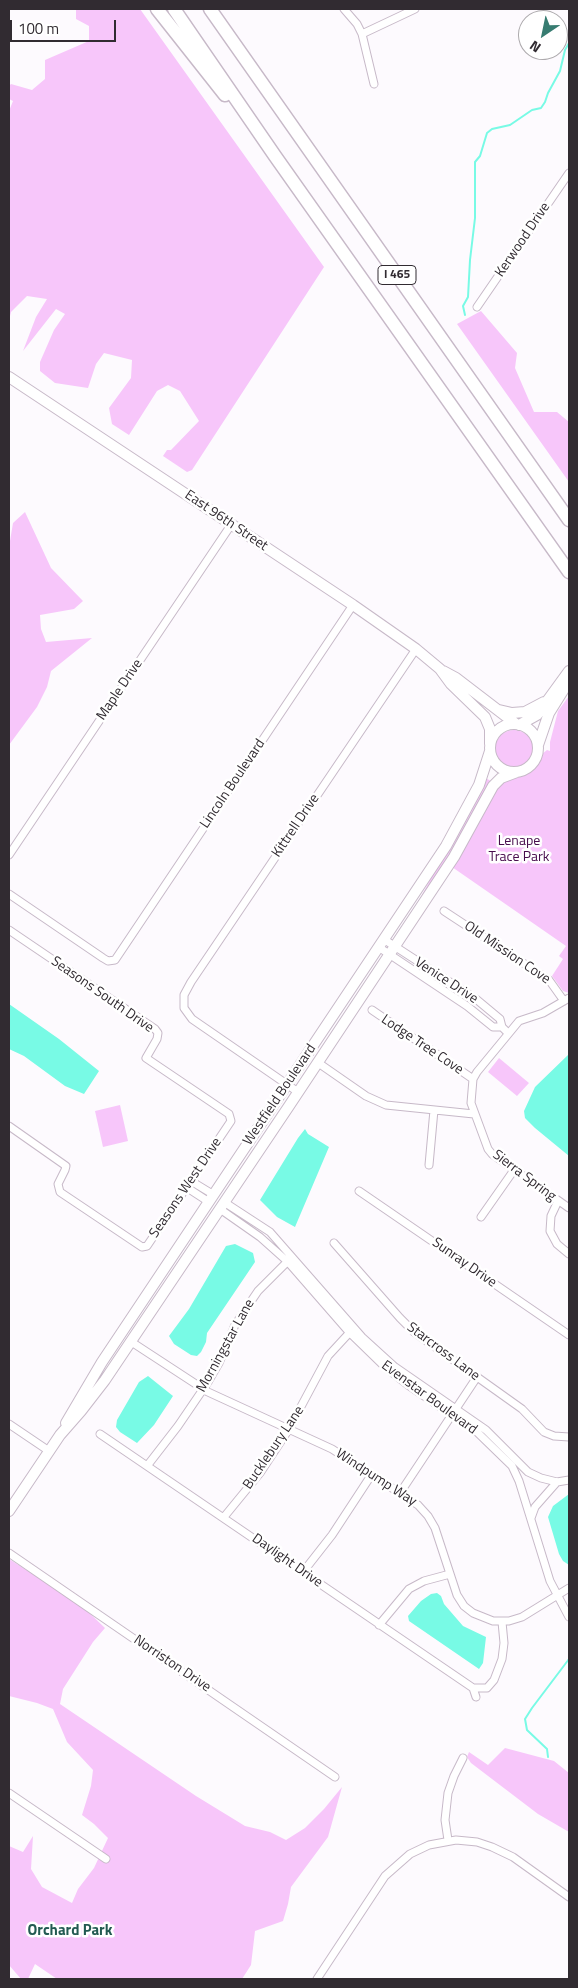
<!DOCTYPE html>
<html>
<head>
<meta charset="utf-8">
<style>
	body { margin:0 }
	#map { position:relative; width:578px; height:1988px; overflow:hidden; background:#fdfafe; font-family:"Titillium Web",sans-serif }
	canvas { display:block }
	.frame { position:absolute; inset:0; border:10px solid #312b31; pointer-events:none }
	.north { position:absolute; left:518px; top:10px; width:50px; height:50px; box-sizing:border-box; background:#fff; border:1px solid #adaaad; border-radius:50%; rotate:214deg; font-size:14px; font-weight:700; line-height:20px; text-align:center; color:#312b31 }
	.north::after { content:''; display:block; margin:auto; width:18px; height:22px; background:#377c71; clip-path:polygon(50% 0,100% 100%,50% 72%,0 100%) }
	.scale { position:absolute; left:10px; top:20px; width:106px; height:22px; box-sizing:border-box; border:2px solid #312b31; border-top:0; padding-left:6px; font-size:15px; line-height:18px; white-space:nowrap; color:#312b31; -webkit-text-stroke:4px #fff; paint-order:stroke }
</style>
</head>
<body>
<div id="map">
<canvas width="578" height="1988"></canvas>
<div class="frame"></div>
<div class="north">N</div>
<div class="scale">100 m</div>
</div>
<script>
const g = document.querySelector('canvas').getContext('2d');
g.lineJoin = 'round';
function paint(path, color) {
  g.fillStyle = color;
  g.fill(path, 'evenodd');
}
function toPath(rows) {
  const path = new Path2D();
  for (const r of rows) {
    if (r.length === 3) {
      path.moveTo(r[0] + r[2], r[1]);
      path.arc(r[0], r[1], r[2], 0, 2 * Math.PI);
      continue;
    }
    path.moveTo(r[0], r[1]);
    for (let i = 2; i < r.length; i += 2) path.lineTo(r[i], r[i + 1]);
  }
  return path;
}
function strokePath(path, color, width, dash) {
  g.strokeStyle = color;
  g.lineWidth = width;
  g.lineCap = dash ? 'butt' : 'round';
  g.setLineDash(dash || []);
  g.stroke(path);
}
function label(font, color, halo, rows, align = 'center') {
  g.font = font + ' "Titillium Web",sans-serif';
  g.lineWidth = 5;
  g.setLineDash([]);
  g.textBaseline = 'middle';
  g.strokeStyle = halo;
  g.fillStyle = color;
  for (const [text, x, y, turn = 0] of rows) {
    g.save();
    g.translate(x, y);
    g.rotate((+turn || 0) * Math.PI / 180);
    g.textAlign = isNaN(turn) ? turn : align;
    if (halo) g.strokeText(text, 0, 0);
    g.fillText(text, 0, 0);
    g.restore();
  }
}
const green = toPath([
	[76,9,140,9,324,267,192,470,187,472,163,456,167,450,171,450,199,421,180,391,168,385,157,391,129,435,112,424,109,408,131,378,132,360,104,353,96,364,88,388,55,383,40,371,40,362,54,330,65,314,56,309,23,351,36,317,47,299,27,296,11,312,9,320,9,111,13,101,9,99,9,86,11,84,32,90,45,79,45,60,89,41,89,26,76,19],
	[481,311,517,353,515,368,534,412,557,412,569,422,569,482,457,324],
	[25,512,51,568,83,601,74,609,40,615,41,629,46,642,92,638,51,671,47,687,37,707,9,745,9,547,13,523],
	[569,696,569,993,563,991,552,976,563,959,559,956,566,946,452,867,500,782,528,773,538,764,542,754,547,750,550,751,550,742,558,711],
	[514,749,19],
	[486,778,492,782,457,845,412,913],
	[499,1058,529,1083,517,1096,488,1072],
	[120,1105,128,1141,103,1147,95,1111],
	[9,1559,80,1604,105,1628,93,1642,63,1689,60,1704,196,1796,245,1826,270,1832,286,1840,305,1828,324,1809,342,1787,328,1837,291,1887,288,1904,283,1921,255,1931,251,1965,242,1979,57,1979,35,1964,28,1979,21,1979,9,1965,9,1846,23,1852,33,1836,31,1869,42,1887,72,1903,78,1889,94,1868,108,1838,94,1824,82,1815,91,1786,93,1770,67,1742,53,1709,37,1703,9,1696],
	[505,1748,554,1761,569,1773,569,1832,538,1814,471,1763,467,1757,469,1752,488,1765]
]);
const water = toPath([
	[9,1004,59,1039,99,1071,84,1094,65,1086,24,1056,9,1049],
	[569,1054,569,1156,535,1128,525,1118,524,1111,535,1087],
	[305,1129,308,1134,329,1147,295,1227,277,1217,260,1200,298,1138],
	[235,1244,253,1253,255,1262,207,1333,206,1342,201,1352,197,1356,191,1355,174,1344,169,1336,189,1309,226,1246],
	[148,1376,173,1396,154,1425,137,1443,120,1432,116,1427,117,1420,139,1382],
	[569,1494,569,1565,563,1561,559,1554,548,1517,553,1506],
	[437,1593,441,1596,444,1604,463,1626,486,1637,483,1663,479,1669,409,1621,408,1616,421,1601,431,1594]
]);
const stream = toPath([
	[465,315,463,306,468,297,470,260,475,218,475,162,480,156,487,133,492,129,510,125,532,110,541,108,545,102,548,93,560,71,565,50,569,43],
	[548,1757,547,1749,527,1730,525,1719,532,1708,569,1659]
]);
const minor = toPath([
	[344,9,357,24,362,34,374,84],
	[362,34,415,9],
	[477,307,569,173],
	[9,855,231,525],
	[9,894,103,958,108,961,115,960,353,605],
	[444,911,549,980,564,1001],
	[9,930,155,1029,158,1033,157,1039,146,1058,229,1114,231,1121,147,1246,142,1247,60,1192,58,1184,65,1170,66,1166,9,1126],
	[385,940,476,999,500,1019,502,1027,508,1033],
	[380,948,467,1006,493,1027,502,1027],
	[569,998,543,1013,519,1021,477,1072,473,1079,471,1103,488,1149,492,1154,569,1208],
	[372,1010,473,1079],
	[317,1062,366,1096,386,1105,474,1114],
	[298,1092,192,1019,184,1008,184,995,191,982,416,649],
	[429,1165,434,1110],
	[191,1181,214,1195],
	[186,1187,209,1202],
	[359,1191,569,1335],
	[558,1201,551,1216,550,1231,557,1244,569,1254],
	[224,1202,270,1232,362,1337,395,1367,486,1430,528,1472,541,1478,557,1482,569,1480],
	[220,1209,260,1237,288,1262,349,1332,385,1367,408,1385,477,1432,512,1466,519,1481,550,1581,569,1617],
	[481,1217,514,1170],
	[334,1243,400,1318,414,1332,522,1409,544,1432,554,1436,569,1437],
	[130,1341,208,1392,332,1449,418,1505,428,1516,435,1528,457,1595,464,1606,473,1613,493,1621,509,1621,522,1617,569,1588],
	[9,1424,49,1451],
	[100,1434,473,1688,487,1688,494,1680,502,1659,504,1643,502,1622],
	[147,1466,178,1426,208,1382,219,1363,235,1325,258,1291,291,1258],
	[400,1493,477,1377],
	[224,1517,260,1473,289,1429,328,1356,352,1330],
	[531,1518,535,1507,557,1482],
	[9,1553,335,1777],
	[303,1572,332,1535,372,1474],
	[379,1625,409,1589,424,1581,450,1574],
	[473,1688,476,1697],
	[9,1793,106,1859],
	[448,1840,445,1820,448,1793,454,1776,463,1758],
	[317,1979,385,1876,410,1854,429,1845,456,1840,477,1842,492,1847,513,1857,569,1897]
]);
const secondary = toPath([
	[9,377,353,605,416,649,440,669,451,684,485,717,490,729,490,744],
	[443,671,456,678,516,724],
	[499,710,512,713,525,712,544,702],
	[514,748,24],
	[519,725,537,715,569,671],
	[538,745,549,713,569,681],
	[66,1423,102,1362,446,846,479,785,490,751],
	[9,1511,60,1435,81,1411,105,1380,289,1106,454,857,493,786,501,778,517,772]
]);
const motorway = toPath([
	[157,9,225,95],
	[174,9,275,156,569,572],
	[210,9,569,520]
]);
const shields = [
	[397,275,38]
];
const shieldNames = [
	["I 465",397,275]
];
const streetNames = [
	["Kerwood Drive",523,240,-56],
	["East 96th Street",226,521,34],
	["Maple Drive",120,690,-56],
	["Lincoln Boulevard",233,784,-56],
	["Kittrell Drive",296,826,-56],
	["Old Mission Cove",507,953,34],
	["Venice Drive",446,981,33],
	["Seasons South Drive",102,995,35],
	["Lodge Tree Cove",422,1045,34],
	["Westfield Boulevard",280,1095,-56],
	["Sierra Spring",524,1176,37],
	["Seasons West Drive",186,1188,-56],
	["Sunray Drive",464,1263,35],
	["Morningstar Lane",226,1346,-61],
	["Starcross Lane",443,1352,37],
	["Evenstar Boulevard",429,1398,36],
	["Bucklebury Lane",274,1448,-56],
	["Windpump Way",376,1478,33],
	["Daylight Drive",287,1561,35],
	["Norriston Drive",172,1664,34]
];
const parkNames = [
	["Lenape",519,842],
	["Trace Park",519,858]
];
const neighbourhoodNames = [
	["Orchard Park",70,1931]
];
paint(green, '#f7c6fa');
paint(water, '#78fae5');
strokePath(stream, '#78fae5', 2);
strokePath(minor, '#c7b9c8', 9);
strokePath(secondary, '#c7b9c8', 12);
strokePath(motorway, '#c7b9c8', 15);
strokePath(minor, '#fff', 7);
strokePath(secondary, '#fff', 10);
strokePath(motorway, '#fff', 12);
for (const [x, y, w] of shields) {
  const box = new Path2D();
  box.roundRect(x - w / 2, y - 9.5, w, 19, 4);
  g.fillStyle = '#fff';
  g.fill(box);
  strokePath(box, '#312b31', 1);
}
label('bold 12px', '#312b31', null, shieldNames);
label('14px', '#312b31', '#fff', streetNames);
label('14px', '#480d4d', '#fff', parkNames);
label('bold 15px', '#235a52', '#fff', neighbourhoodNames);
</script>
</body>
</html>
